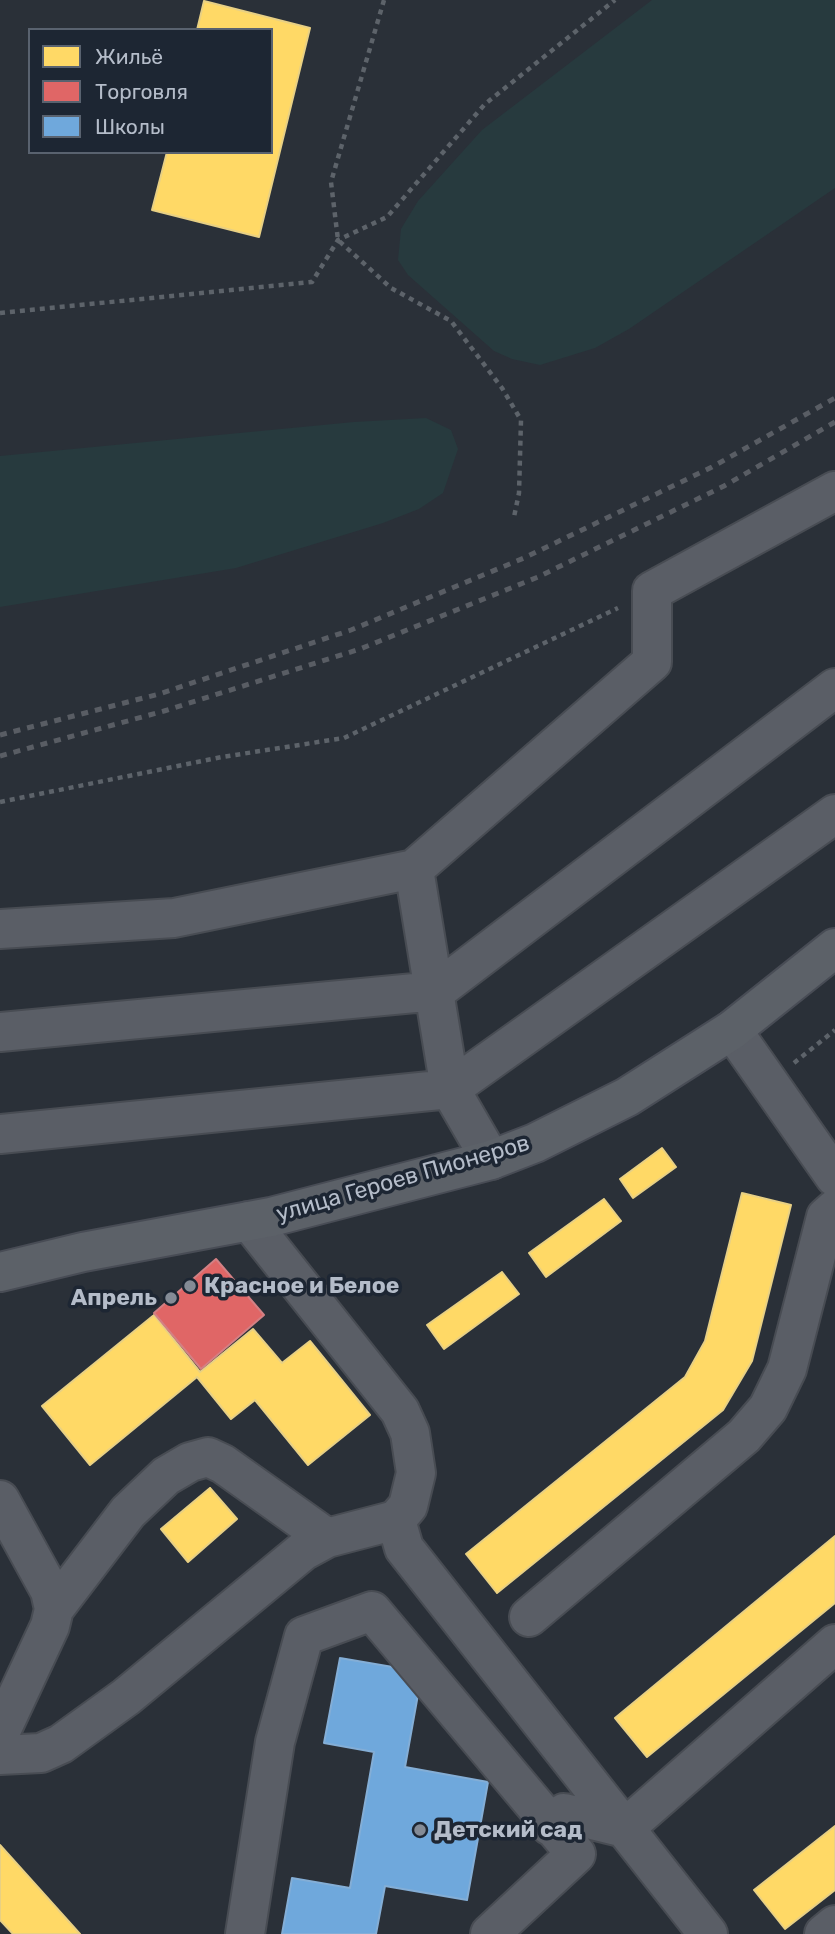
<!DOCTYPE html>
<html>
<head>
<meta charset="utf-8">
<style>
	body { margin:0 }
	#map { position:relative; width:835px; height:1934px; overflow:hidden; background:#2a3038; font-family:Rubik,sans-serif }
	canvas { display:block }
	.legend { position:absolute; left:28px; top:28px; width:245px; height:126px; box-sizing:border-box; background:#1d2633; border:2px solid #59626f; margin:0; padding:9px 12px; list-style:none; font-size:21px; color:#b4bcc9 }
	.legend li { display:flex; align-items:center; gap:14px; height:35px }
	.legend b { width:35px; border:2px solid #59626f }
</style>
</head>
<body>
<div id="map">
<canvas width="835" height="1934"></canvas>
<ul class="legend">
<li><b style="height:19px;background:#ffd966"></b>Жильё</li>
<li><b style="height:19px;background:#e06666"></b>Торговля</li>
<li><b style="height:19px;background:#6fa8dc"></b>Школы</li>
</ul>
</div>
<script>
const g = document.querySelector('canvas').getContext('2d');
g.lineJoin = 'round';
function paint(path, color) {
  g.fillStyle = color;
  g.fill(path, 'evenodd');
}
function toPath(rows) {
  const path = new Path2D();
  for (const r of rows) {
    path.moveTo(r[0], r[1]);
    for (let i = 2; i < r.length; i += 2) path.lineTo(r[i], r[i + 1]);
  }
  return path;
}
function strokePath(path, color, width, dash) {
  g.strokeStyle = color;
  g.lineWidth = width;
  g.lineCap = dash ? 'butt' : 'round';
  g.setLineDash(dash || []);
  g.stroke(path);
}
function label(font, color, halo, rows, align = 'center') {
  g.font = font + ' Rubik,sans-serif';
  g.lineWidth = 7;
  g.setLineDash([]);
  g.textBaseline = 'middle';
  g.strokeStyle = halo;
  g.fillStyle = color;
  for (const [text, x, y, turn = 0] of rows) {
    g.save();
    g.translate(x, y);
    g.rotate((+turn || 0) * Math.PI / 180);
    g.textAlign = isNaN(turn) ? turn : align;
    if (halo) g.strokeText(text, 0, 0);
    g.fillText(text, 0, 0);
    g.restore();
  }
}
const green = toPath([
	[652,0,835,0,835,188,629,329,595,348,540,365,512,359,494,351,408,275,398,260,401,229,418,201,482,130],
	[426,418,451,430,458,449,443,493,419,509,383,523,236,568,0,607,0,456,354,422]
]);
const homes = toPath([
	[204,1,310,28,259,237,152,210,167,152,271,152,271,30,197,30,204,1],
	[662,1148,676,1167,633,1198,620,1179,662,1148],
	[742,1193,791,1205,752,1361,723,1410,497,1593,466,1554,685,1377,705,1341,742,1193],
	[604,1199,621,1221,546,1277,529,1253,604,1199],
	[502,1272,519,1294,444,1349,427,1325,502,1272],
	[154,1315,200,1372,253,1329,282,1363,310,1341,370,1415,308,1465,255,1400,231,1419,197,1377,90,1465,42,1406,154,1315],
	[210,1488,237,1519,188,1562,161,1529,210,1488],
	[835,1536,835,1603,647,1757,615,1718,835,1536],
	[835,1826,835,1890,785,1929,754,1890,835,1826],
	[0,1845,80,1934,13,1934,0,1920,0,1845]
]);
const shops = toPath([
	[216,1259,264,1315,201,1369,154,1313,216,1259]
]);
const schools = toPath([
	[340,1658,422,1672,405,1767,488,1782,467,1900,385,1886,376,1934,282,1934,292,1878,350,1888,374,1752,324,1743,340,1658]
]);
const path = toPath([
	[384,0,331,182,338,240,391,288,451,321,502,388,521,420,519,493,514,517],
	[0,313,312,282,338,240,387,217,485,104,615,0],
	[0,802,222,757,344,738,618,608],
	[794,1063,835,1030]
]);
const minor = toPath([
	[414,869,652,662,652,591,835,491],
	[0,929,174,918,414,869,450,1089,491,1160],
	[732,1030,835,1177],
	[0,1032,436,991,835,688],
	[0,1134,450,1089,835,814],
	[0,1500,50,1591,54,1609,50,1626,0,1733],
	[396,1520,404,1548,708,1934],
	[54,1609,128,1512,166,1476,190,1462,208,1457,223,1464,327,1538],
	[529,1617,744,1436,768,1408,787,1369,826,1217,835,1209],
	[0,1755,41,1753,61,1744,126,1697,303,1551,327,1538,396,1520,408,1506,416,1473,410,1433,400,1411,249,1221],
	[550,1826,564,1813,625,1828,835,1644],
	[245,1934,275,1742,304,1636,372,1611,576,1854,490,1934],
	[824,1934,835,1925]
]);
const major = toPath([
	[0,1272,83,1252,271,1217,491,1160,535,1143,627,1097,732,1030,835,948]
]);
const rail = toPath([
	[0,735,159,694,351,630,524,558,712,467,835,398],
	[0,756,164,711,360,649,538,577,724,486,835,422]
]);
const markers = [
	[190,1286,7,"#848b96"],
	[171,1298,7,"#848b96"],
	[420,1830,7,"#848b96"]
];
const streetNames = [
	["улица Героев Пионеров",403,1179,-16]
];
const poiNames = [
	["Красное и Белое",204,1286],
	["Апрель",157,1298,"right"],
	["Детский сад",434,1830]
];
paint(green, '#273a3e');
paint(homes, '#ffd966');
strokePath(homes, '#e8d084', 2);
paint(shops, '#e06666');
strokePath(shops, '#d38084', 2);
paint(schools, '#6fa8dc');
strokePath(schools, '#84aed6', 2);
strokePath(minor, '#484c53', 42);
strokePath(major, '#484c55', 42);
strokePath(path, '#5d636a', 4.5, [5, 5]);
strokePath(minor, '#5a5e66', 38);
strokePath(major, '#5c6168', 38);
strokePath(rail, '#595d64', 5, [7, 7]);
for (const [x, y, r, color] of markers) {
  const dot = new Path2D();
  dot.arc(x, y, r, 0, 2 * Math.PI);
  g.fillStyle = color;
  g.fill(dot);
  strokePath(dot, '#1d2633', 2.5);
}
label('23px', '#b4bcc9', '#1d2633', streetNames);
label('bold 23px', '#b4bcc9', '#1d2633', poiNames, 'left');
</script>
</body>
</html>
